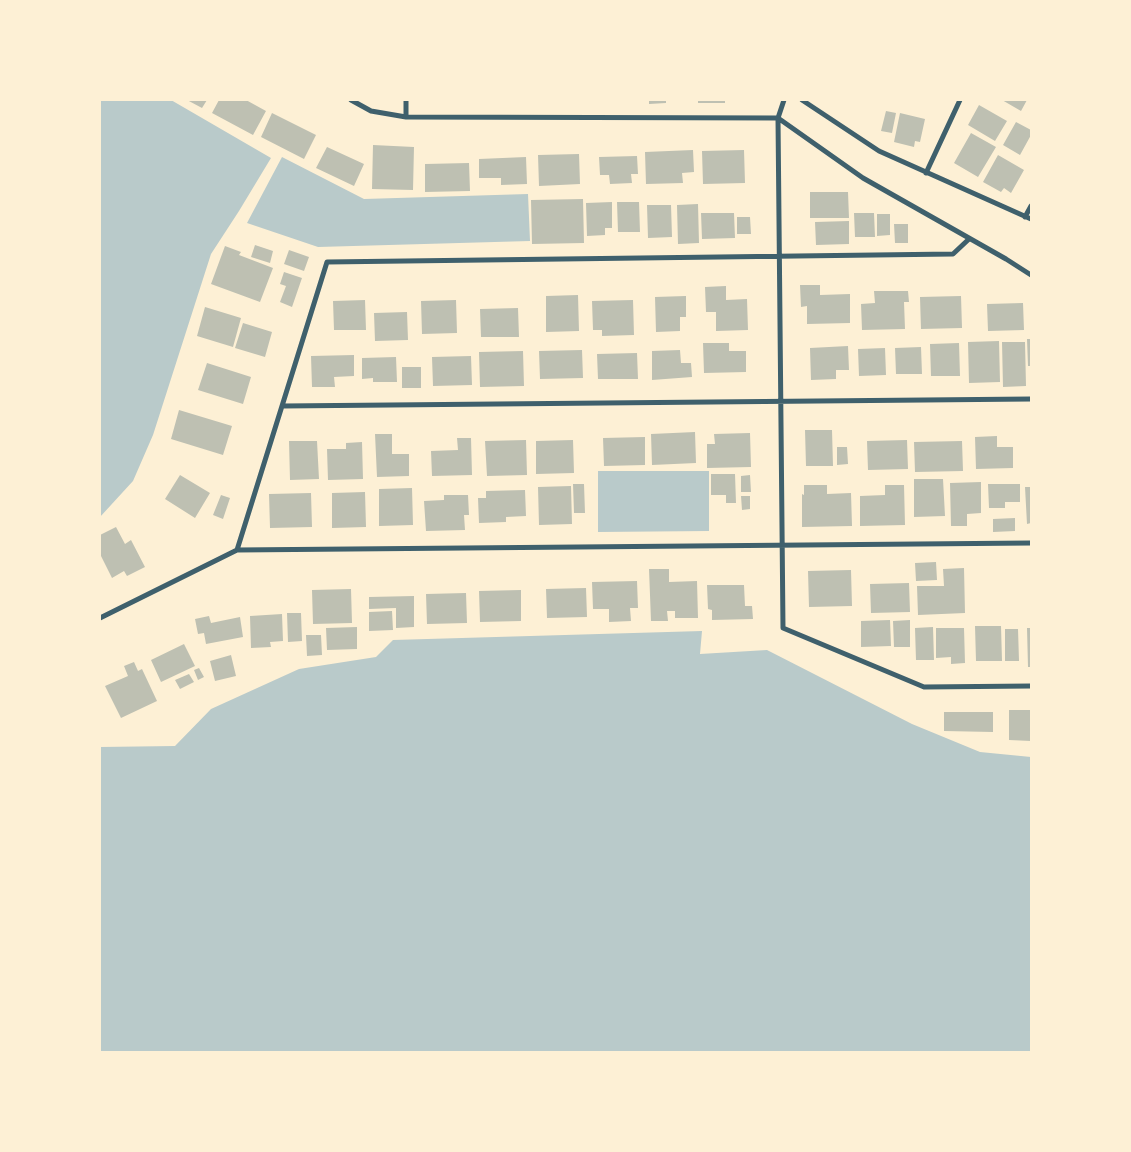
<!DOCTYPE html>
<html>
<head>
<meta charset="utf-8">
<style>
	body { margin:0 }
	#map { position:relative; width:1131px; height:1152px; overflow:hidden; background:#fdf0d5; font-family:Overpass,sans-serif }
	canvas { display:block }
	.frame { position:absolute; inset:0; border:101px solid #fdf0d5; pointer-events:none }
</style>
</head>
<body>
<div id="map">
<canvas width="1131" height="1152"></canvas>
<div class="frame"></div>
</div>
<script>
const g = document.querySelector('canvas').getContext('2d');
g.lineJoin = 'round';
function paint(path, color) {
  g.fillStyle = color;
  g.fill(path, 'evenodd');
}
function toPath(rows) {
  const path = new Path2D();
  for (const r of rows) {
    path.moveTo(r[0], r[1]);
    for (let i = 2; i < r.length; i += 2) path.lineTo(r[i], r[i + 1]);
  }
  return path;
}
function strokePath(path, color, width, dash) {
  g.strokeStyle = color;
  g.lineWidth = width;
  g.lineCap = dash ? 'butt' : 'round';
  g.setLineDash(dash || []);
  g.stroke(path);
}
const green = toPath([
	[100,100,171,100,271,158,239,211,211,254,153,435,133,481,100,517],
	[282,157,364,199,528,194,530,241,318,247,247,223],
	[598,471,709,471,709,531,598,532],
	[702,631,700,654,767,650,912,724,980,752,1031,757,1031,1052,100,1052,100,747,175,746,211,709,299,669,376,657,393,640]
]);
const building = toPath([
	[187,100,207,100,202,108],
	[219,100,246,100,266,111,253,135,212,113],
	[649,100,666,100,666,103,649,104],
	[698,100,725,100,725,103,698,103],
	[1002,100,1027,100,1021,111],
	[979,105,1007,121,995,141,968,125],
	[886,111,896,113,892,133,881,131],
	[272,113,316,135,304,159,261,137],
	[900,113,925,119,920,142,915,141,914,147,894,142],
	[1016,122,1031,130,1031,135,1020,155,1003,145],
	[971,133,996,147,978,177,954,163],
	[373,145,414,147,413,190,372,189],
	[327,147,364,164,354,186,316,168],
	[693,150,694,172,682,173,683,183,646,184,645,152],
	[744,150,745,183,703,184,702,151],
	[579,154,580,184,539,186,538,155],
	[998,155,1024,170,1011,193,1004,188,1001,192,983,182],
	[637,156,638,174,631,174,632,183,610,184,609,175,600,175,599,157],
	[526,157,527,184,501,185,501,178,479,178,479,159],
	[469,163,470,191,425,192,425,164],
	[810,192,848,192,849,218,810,218],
	[583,199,584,243,532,244,531,200],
	[612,202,612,228,605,228,605,235,587,236,586,203],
	[617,202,639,202,640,232,618,232],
	[698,204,699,243,678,244,677,205],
	[647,205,671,205,672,237,648,238],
	[701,213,734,213,735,238,702,239],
	[854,213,874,213,875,237,855,237],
	[877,214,890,214,890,235,877,236],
	[737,217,750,217,751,234,737,234],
	[849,221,849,244,816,245,815,222],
	[894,224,908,224,908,243,895,243],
	[255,245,273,251,270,263,251,257],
	[225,246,241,252,239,255,273,268,260,302,211,284],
	[289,250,309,257,304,271,284,264],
	[284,272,302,278,292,307,280,302,286,286,280,284],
	[800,285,820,285,820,295,850,294,850,323,807,324,807,306,801,307],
	[726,286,726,300,747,299,748,330,716,331,716,312,706,312,705,287],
	[874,291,908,291,909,302,904,302,905,329,862,330,861,304,875,303],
	[578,295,579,331,546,332,546,296],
	[686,296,686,317,680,317,680,331,656,332,655,297],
	[961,296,962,328,921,329,920,297],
	[365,300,366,330,334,330,333,301],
	[456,300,457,333,422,334,421,301],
	[633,300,634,335,602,336,602,330,593,330,592,301],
	[1023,303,1024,330,988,331,987,304],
	[205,307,241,318,233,347,197,336],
	[518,308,519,337,481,337,480,309],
	[407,312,408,340,375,341,374,313],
	[243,323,272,332,265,357,235,348],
	[1027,339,1031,339,1031,366,1028,366],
	[999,341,1000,382,969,383,968,342],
	[1002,342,1025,342,1026,386,1003,387],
	[703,343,729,343,729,351,746,351,746,372,704,373],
	[959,343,960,376,931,376,930,344],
	[848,346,849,370,836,370,836,379,811,380,810,348],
	[921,347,922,374,896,374,895,348],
	[885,348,886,375,859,376,858,349],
	[582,350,583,378,540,379,539,351],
	[680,350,681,363,691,363,692,377,652,380,652,351],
	[523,351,524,386,480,387,479,352],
	[637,353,638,379,598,379,597,354],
	[354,355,354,376,334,377,335,387,312,387,311,356],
	[471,356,472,385,433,386,432,357],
	[396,357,397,382,373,382,373,378,362,379,362,358],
	[207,363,251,377,243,404,198,390],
	[402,367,421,367,421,388,402,388],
	[179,410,232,426,223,455,171,439],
	[805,430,832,430,833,466,806,466],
	[695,432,696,463,652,465,651,434],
	[750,433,751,467,707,468,707,444,715,444,714,434],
	[375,434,392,434,392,454,409,454,409,476,377,477],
	[997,436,997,447,1013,447,1013,468,976,469,975,437],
	[645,437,645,465,604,466,603,438],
	[457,438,471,438,472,475,432,476,431,451,458,450],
	[526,440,527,475,487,476,485,441],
	[573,440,574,473,536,474,536,441],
	[907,440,908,469,868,470,867,441],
	[289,441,317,441,319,479,290,480],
	[962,441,963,471,915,472,914,442],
	[362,442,363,479,328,480,327,449,346,449,346,443],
	[837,447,847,447,848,464,837,465],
	[711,474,735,474,736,503,726,503,726,495,711,495],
	[180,475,210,493,195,518,165,499],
	[750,475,751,492,741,492,741,476],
	[914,479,943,479,945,516,914,517],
	[981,482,981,513,967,514,967,526,951,526,950,483],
	[573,484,584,484,585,513,574,513],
	[988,484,1020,484,1020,502,1005,502,1005,508,989,508],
	[804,485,827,485,827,494,851,493,852,526,802,527,802,494,804,495],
	[885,485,904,485,905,525,860,526,860,496,885,495],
	[571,486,572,524,539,525,538,487],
	[1025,487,1031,487,1031,523,1027,524],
	[412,488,413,525,379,526,379,489],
	[525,490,526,516,506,517,506,522,479,523,478,498,486,498,486,491],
	[365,492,366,527,332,528,332,493],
	[311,493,312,527,270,528,269,494],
	[221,495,230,498,223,519,213,515],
	[444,495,468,495,469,515,464,515,465,530,426,531,424,501,444,500],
	[741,496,750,496,750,509,742,510],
	[1015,518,1015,531,993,532,993,519],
	[116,527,125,544,131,540,145,567,127,576,124,571,112,578,100,554,100,535],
	[936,562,937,580,916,581,915,563],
	[964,568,965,613,918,615,917,586,944,586,943,569],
	[649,569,669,569,669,582,697,581,698,618,675,618,675,611,667,611,668,621,651,621],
	[851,570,852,606,809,607,808,571],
	[637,581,638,608,630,608,631,621,609,622,609,609,593,609,592,582],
	[909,583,910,612,871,613,870,584],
	[707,585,744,585,745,606,752,606,753,619,712,620,712,610,708,609],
	[586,588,587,617,547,618,546,589],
	[351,589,352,623,313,624,312,590],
	[521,590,521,621,480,622,479,591],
	[466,593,467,623,427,624,426,594],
	[414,596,414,627,396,628,396,608,369,609,369,597],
	[392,611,393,630,369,631,369,612],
	[287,613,301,613,302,641,288,642],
	[282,614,283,641,270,642,271,647,251,648,250,616],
	[209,616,211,623,240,617,243,637,206,644,204,633,198,634,195,619],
	[890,620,891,646,861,647,861,621],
	[910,620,910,647,894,647,893,621],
	[975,626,1001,626,1002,661,976,661],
	[357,627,357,649,327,650,326,628],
	[933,627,934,660,916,660,915,628],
	[936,628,964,628,965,663,951,664,951,657,936,658],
	[1027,628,1031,628,1031,667,1028,667],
	[1005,629,1018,629,1019,661,1005,661],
	[306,635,321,635,322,655,307,656],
	[184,644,195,666,161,682,151,660],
	[231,655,236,676,215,681,210,661],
	[134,662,138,671,142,669,157,701,121,718,105,686,128,676,124,666],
	[199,668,204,677,198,680,194,670],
	[189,674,194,682,180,689,175,680],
	[1009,710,1031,710,1031,741,1009,740],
	[944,712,993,712,993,732,944,731]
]);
const minor = toPath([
	[351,100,371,111,406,117,778,118,863,178,1006,259,1031,275],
	[406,100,406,117],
	[784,100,778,118,783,628,924,687,1031,686],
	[802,100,879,151,1031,219],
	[926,173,960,100],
	[1025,217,1031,206],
	[283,406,1031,399],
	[237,550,327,262,953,254,969,239],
	[100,618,237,550,1031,543]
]);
paint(green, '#b9caca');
paint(building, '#bec0b2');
strokePath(minor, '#3f606c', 5);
</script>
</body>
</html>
